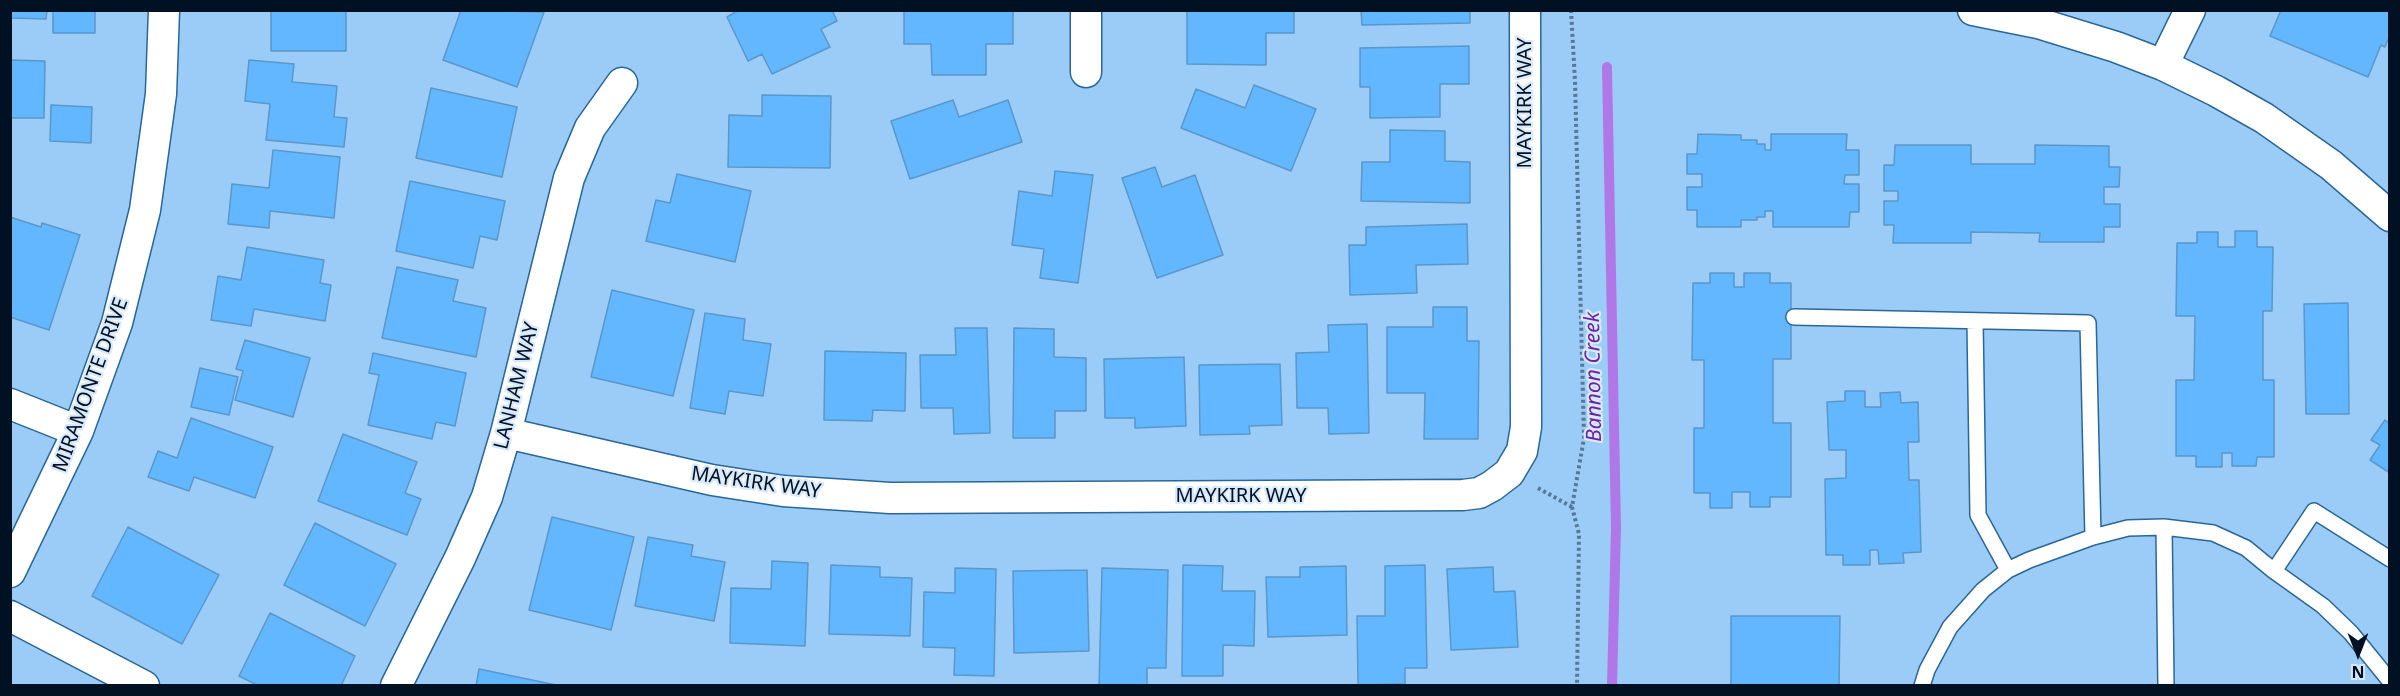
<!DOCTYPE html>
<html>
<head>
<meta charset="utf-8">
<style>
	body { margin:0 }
	#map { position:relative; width:2400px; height:696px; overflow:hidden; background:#9bccf7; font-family:"Noto Sans",sans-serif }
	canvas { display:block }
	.frame { position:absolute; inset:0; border:12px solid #001124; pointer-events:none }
	.north { position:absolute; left:2328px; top:624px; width:60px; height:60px; -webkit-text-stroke:4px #d7e9fa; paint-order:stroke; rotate:180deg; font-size:16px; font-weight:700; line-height:24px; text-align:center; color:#001124 }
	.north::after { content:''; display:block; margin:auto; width:21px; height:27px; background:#001124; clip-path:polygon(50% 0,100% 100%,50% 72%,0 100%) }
</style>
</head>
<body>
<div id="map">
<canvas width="2400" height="696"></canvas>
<div class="frame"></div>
<div class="north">N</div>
</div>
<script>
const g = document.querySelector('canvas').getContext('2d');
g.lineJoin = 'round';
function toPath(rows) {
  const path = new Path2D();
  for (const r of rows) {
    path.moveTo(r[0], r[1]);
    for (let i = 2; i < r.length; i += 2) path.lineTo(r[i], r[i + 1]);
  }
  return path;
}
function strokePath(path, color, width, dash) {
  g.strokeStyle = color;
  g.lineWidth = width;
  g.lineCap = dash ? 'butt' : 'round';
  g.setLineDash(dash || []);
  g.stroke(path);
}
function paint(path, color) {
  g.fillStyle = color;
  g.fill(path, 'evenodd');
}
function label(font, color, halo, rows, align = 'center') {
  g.font = font + ' "Noto Sans",sans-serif';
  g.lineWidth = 4.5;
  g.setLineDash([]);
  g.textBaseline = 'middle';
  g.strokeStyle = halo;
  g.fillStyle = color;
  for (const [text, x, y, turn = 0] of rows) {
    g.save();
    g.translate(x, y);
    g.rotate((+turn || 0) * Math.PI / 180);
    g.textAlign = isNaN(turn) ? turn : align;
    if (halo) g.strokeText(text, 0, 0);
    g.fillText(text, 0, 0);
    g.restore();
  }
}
const stream = toPath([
	[1607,67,1616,528,1612,686]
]);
const building = toPath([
	[10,10,47,10,46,19,10,18,10,10],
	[53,10,95,10,95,33,53,33,53,10],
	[271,10,346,10,346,51,271,51,271,10],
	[461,10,544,12,517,87,443,60,461,10],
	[739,10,832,10,837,21,821,29,830,47,772,74,762,54,748,61,727,17,739,10],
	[904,10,1013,10,1013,44,986,44,986,75,932,75,931,44,904,44,904,10],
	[1187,10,1294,10,1294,33,1266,33,1266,65,1187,64,1187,10],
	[1361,10,1470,10,1470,23,1362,25,1361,10],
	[2281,10,2390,10,2390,35,2385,47,2381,45,2368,77,2270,36,2281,10],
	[1469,46,1469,84,1440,84,1440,117,1370,118,1370,87,1360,87,1360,48,1469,46],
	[10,60,45,61,44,118,10,118,10,60],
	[249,60,294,64,292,82,337,86,334,117,347,118,344,147,266,140,270,104,245,101,249,60],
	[1254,85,1316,109,1291,171,1181,128,1196,89,1245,108,1254,85],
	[431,88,517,107,502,177,416,158,431,88],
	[762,95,831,96,830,168,728,167,729,115,762,116,762,95],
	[953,100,959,117,1008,100,1022,142,910,179,891,121,953,100],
	[51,105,92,107,91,143,50,141,51,105],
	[1390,130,1445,131,1445,161,1470,162,1470,203,1361,201,1362,162,1390,162,1390,130],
	[1698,134,1741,135,1741,140,1757,140,1757,144,1765,144,1765,150,1771,150,1771,134,1847,134,1846,150,1859,150,1859,175,1845,175,1844,184,1859,184,1859,212,1850,212,1849,227,1773,227,1773,211,1765,211,1765,217,1757,217,1757,220,1741,220,1741,227,1697,227,1697,210,1687,210,1687,187,1702,187,1702,174,1687,174,1687,154,1697,154,1698,134],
	[1895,145,1971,145,1971,164,2035,164,2035,145,2109,146,2109,167,2120,167,2119,187,2104,187,2104,204,2120,204,2120,227,2104,227,2104,242,2039,242,2040,233,1971,232,1971,243,1893,243,1894,225,1884,225,1884,201,1898,201,1898,191,1884,191,1884,165,1894,165,1895,145],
	[273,150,340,157,334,218,270,211,269,228,228,224,232,184,269,188,273,150],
	[1155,167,1162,187,1195,175,1223,255,1157,278,1122,178,1155,167],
	[1055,171,1093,175,1078,283,1040,278,1044,249,1012,245,1019,191,1052,196,1055,171],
	[677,174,751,191,735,262,646,241,656,200,670,203,677,174],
	[410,181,505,201,497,240,480,236,473,268,396,251,410,181],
	[10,217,41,227,42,223,80,235,49,330,10,317,10,217],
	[1467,224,1468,264,1416,265,1417,293,1350,295,1349,245,1366,245,1366,227,1467,224],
	[2235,231,2257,231,2257,247,2273,247,2272,311,2263,311,2263,380,2274,380,2274,457,2257,457,2256,466,2232,466,2232,453,2222,453,2222,467,2196,467,2196,456,2176,456,2176,380,2194,380,2195,316,2176,316,2177,243,2197,243,2197,232,2218,232,2218,247,2235,247,2235,231],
	[247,247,324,260,320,283,331,285,325,321,254,309,251,326,211,320,218,276,241,280,247,247],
	[397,267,458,280,453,301,486,308,476,357,382,338,397,267],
	[1710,273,1734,273,1734,287,1744,287,1744,273,1770,273,1770,283,1791,283,1791,359,1773,359,1773,423,1791,423,1791,497,1770,497,1770,507,1750,507,1750,492,1732,492,1732,508,1710,508,1710,493,1694,493,1694,428,1704,428,1704,360,1692,360,1693,283,1710,283,1710,273],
	[612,290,694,310,673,396,591,377,612,290],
	[2348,303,2349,414,2306,414,2304,304,2348,303],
	[1433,307,1467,307,1467,341,1479,341,1478,439,1424,439,1425,393,1387,393,1387,327,1433,327,1433,307],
	[705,313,745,319,743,340,771,344,763,396,729,391,725,414,690,408,705,313],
	[1367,324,1369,433,1329,434,1328,408,1297,408,1296,353,1329,352,1328,325,1367,324],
	[955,328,987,328,990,433,954,434,953,408,921,408,920,355,956,355,955,328],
	[1014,328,1054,329,1054,357,1086,358,1086,411,1055,411,1055,438,1013,438,1014,328],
	[245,340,310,358,293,417,235,400,243,371,236,369,245,340],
	[825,351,906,353,905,411,873,410,872,421,824,420,825,351],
	[373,353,466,373,455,426,436,422,432,439,368,425,379,375,369,373,373,353],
	[1184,357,1186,426,1135,428,1135,418,1105,418,1104,359,1184,357],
	[1280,364,1282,425,1249,426,1250,434,1200,435,1199,365,1280,364],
	[200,368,238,377,229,415,191,407,200,368],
	[1845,391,1865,391,1865,407,1881,407,1880,393,1900,392,1901,403,1918,402,1919,442,1908,442,1909,480,1919,480,1921,552,1903,553,1904,563,1879,564,1878,550,1870,550,1870,565,1843,565,1843,555,1826,555,1825,479,1846,478,1846,450,1829,450,1827,402,1845,401,1845,391],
	[191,418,273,447,255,498,194,477,189,491,148,477,158,451,177,458,191,418],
	[2385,420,2390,424,2390,473,2370,460,2380,445,2371,440,2385,420],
	[343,434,417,462,405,493,421,499,407,535,318,501,343,434],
	[552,517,634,537,611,630,529,610,552,517],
	[315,523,396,564,365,626,284,585,315,523],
	[128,527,219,575,182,644,92,596,128,527],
	[648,537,693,545,691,556,725,562,714,621,635,606,648,537],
	[772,561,808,563,805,646,730,643,731,588,771,589,772,561],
	[831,565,880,567,880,577,912,578,910,636,829,634,831,565],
	[1183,565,1223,566,1222,591,1255,591,1254,646,1223,645,1223,676,1182,676,1183,565],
	[1425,565,1427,668,1405,668,1405,684,1358,685,1357,616,1385,616,1385,566,1425,565],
	[1346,566,1347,635,1268,637,1266,577,1300,577,1300,567,1346,566],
	[1493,567,1494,592,1515,591,1518,647,1451,650,1447,569,1493,567],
	[955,568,996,569,994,676,954,675,955,648,923,647,924,592,955,593,955,568],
	[1102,568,1168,570,1166,668,1147,668,1147,686,1099,686,1102,568],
	[1087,570,1089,651,1014,653,1013,571,1087,570],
	[270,613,355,656,341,686,259,686,239,676,270,613],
	[1731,616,1840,616,1839,686,1731,686,1731,616],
	[479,669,561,686,476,686,479,669]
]);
const path = toPath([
	[1571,10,1575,81,1584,438,1572,507,1579,534,1577,686],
	[1538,488,1572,507]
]);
const service = toPath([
	[1794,317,2088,323,2093,537],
	[1975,321,1978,515,2008,570],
	[2164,527,2166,686],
	[2274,571,2314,511,2390,559],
	[1922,686,1927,670,1950,627,1983,590,2008,570,2029,560,2093,537,2128,528,2164,527,2213,533,2246,548,2274,571,2323,606,2351,633,2390,681]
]);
const minor = toPath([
	[1086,10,1086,72],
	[1973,10,2038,23,2116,47,2163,65,2216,91,2264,118,2331,165,2390,216],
	[2163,65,2190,10],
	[10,404,78,431],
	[506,433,712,480,783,491,890,498,1463,495,1479,493,1492,486,1509,473,1522,451,1526,427,1525,10],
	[10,572,78,431,117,323,145,210,161,94,164,10],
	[10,616,144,686],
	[396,686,460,558,487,497,506,433,569,178,590,128,622,83]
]);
const streetNames = [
	["MAYKIRK WAY",1525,103,-90],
	["MIRAMONTE DRIVE",91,385,-70],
	["LANHAM WAY",517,386,-76],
	["MAYKIRK WAY",756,483,8],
	["MAYKIRK WAY",1241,496]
];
const waterNames = [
	["Bannon Creek",1594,377,-91]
];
strokePath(stream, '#b078e6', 10);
paint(building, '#62b7fe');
strokePath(building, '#5a97ca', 1.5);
strokePath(service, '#2a6797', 18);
strokePath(minor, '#2a6797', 33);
strokePath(path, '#557898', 4, [3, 3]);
strokePath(service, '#fff', 15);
strokePath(minor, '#fff', 30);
label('20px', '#001124', '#d7e9fa', streetNames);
label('italic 21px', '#6d21a4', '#d7e9fa', waterNames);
</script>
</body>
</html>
